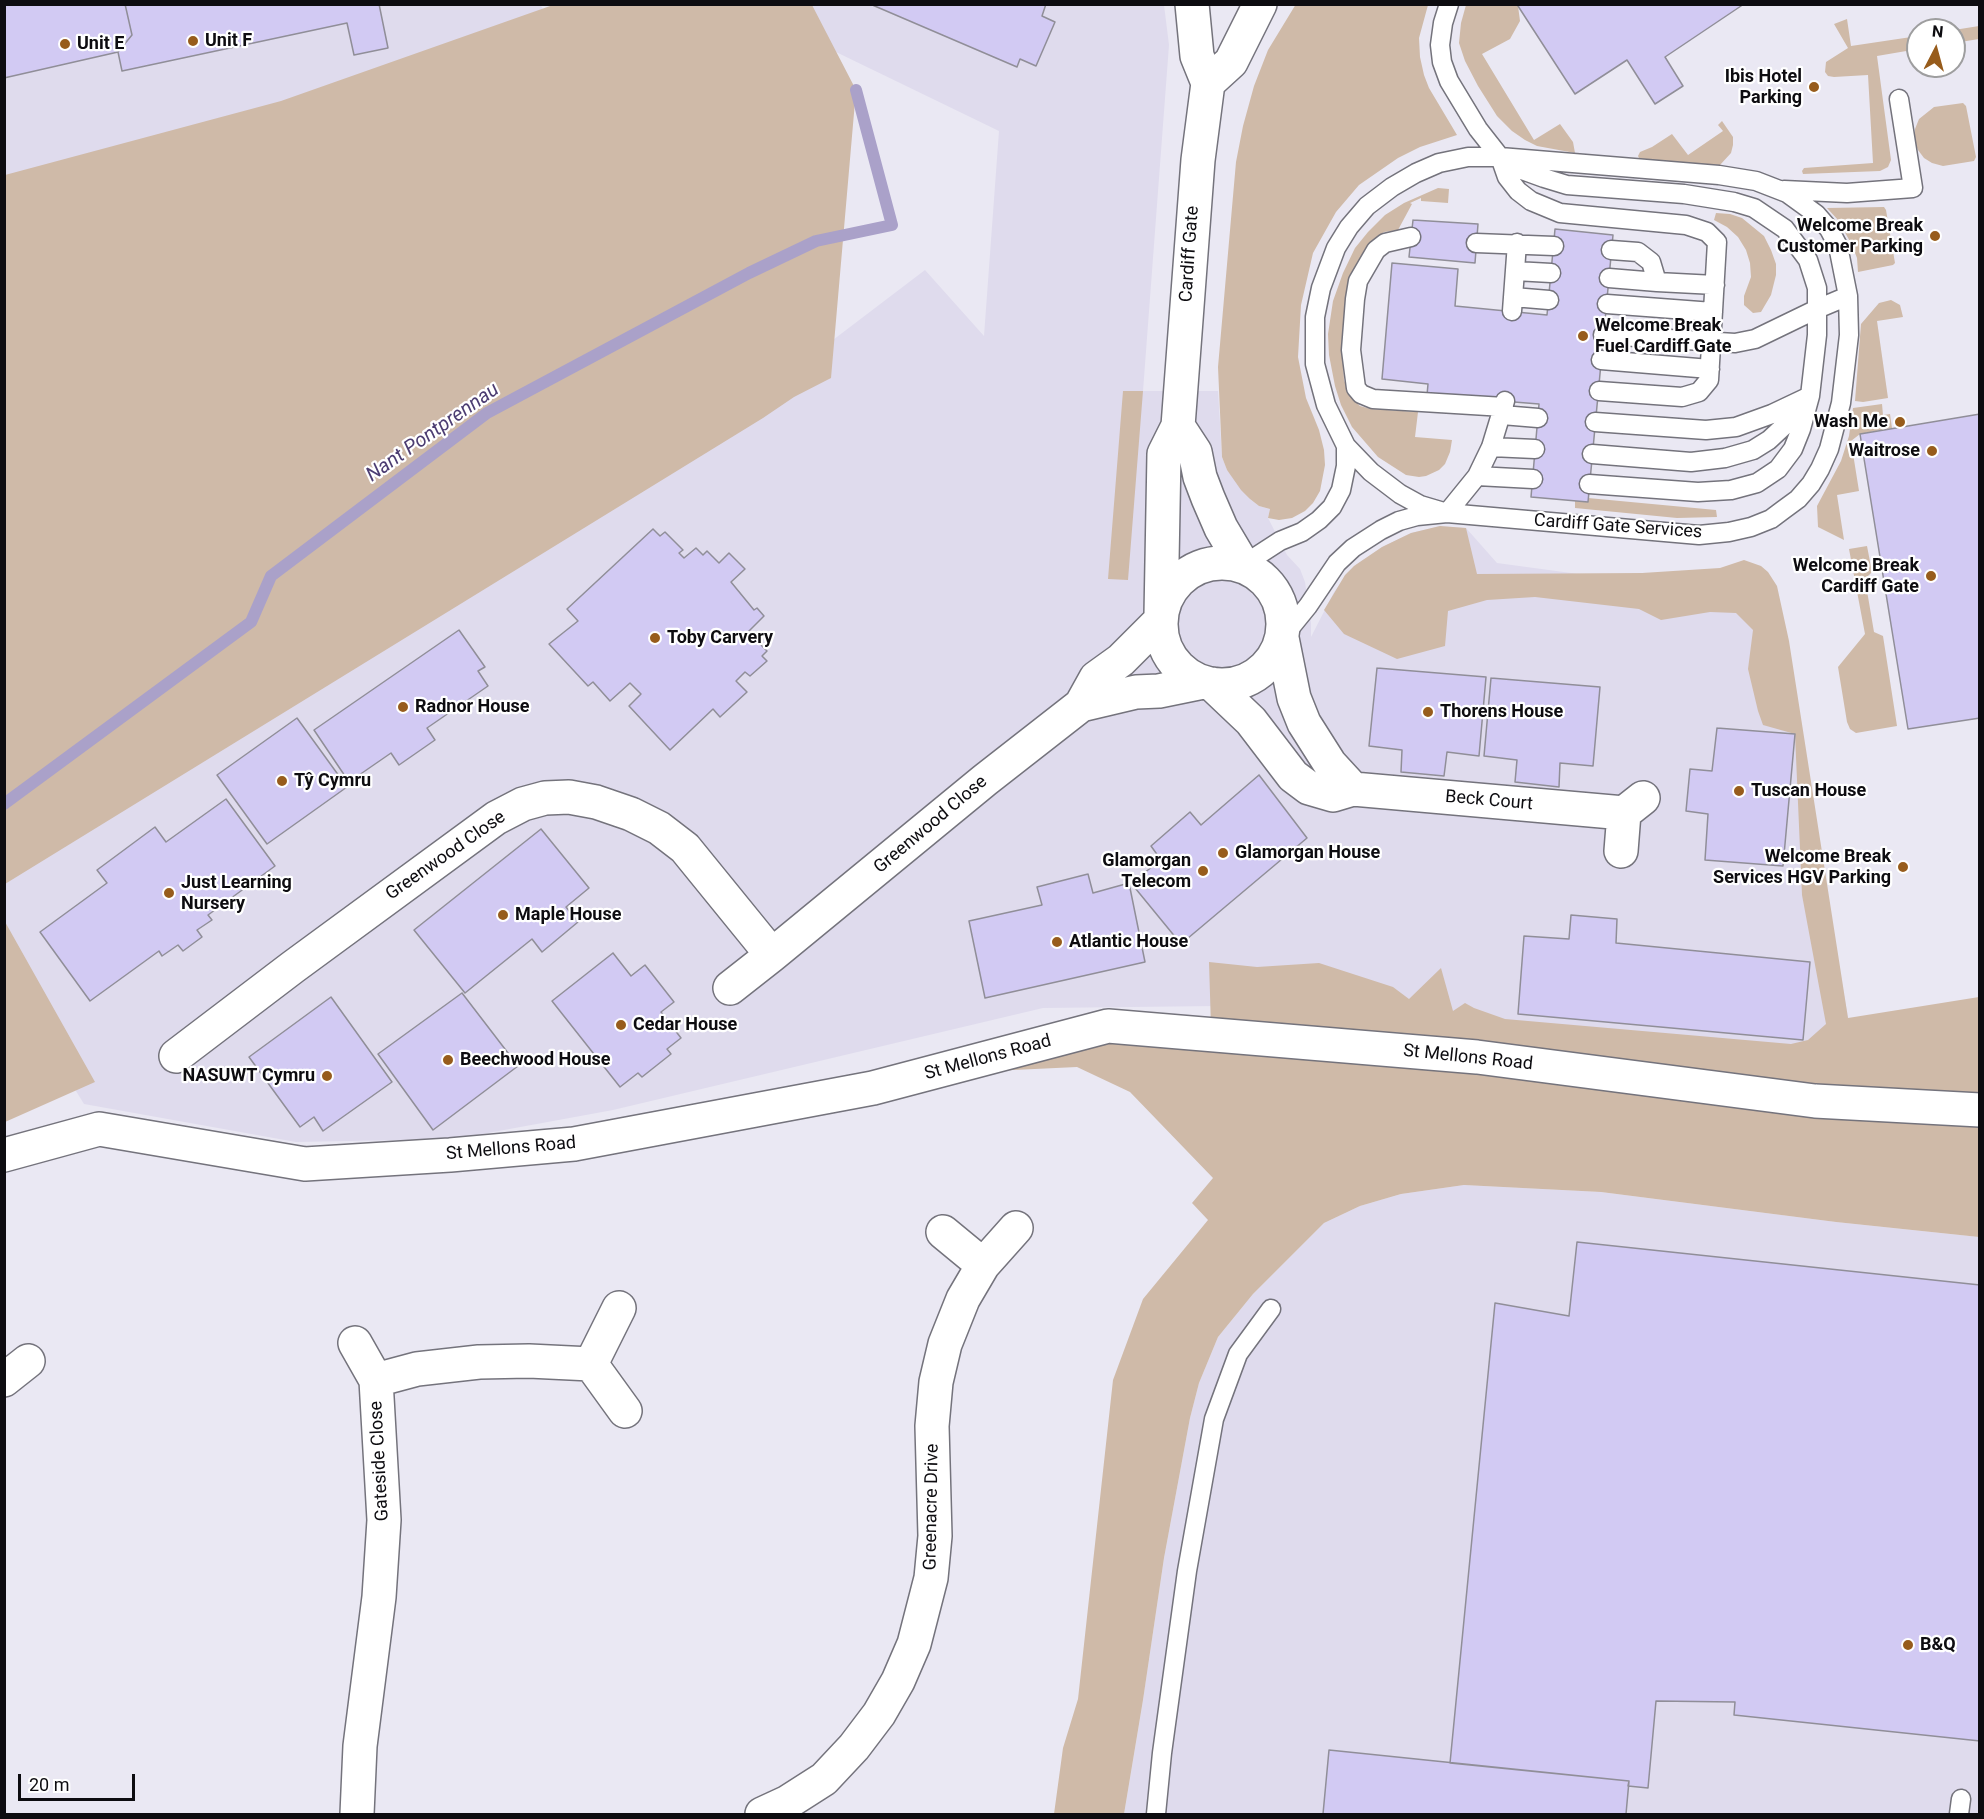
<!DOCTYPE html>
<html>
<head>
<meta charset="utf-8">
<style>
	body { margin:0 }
	#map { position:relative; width:1984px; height:1819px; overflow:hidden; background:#eae8f3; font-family:Roboto,sans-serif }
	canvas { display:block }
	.frame { position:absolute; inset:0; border:6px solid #0d0c10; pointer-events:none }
	.north { position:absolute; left:1906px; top:18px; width:60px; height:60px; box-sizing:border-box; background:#fff; border:2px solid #9e9e9f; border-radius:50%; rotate:6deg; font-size:16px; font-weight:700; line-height:24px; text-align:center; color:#0d0c10 }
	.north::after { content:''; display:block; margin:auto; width:21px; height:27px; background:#975c1c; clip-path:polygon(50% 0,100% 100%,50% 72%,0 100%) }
	.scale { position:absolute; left:18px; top:1774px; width:117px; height:27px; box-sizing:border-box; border:3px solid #0d0c10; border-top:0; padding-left:8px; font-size:18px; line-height:21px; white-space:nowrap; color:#0d0c10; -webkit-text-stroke:4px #fff; paint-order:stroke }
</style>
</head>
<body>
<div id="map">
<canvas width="1984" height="1819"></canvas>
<div class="frame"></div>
<div class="north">N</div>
<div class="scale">20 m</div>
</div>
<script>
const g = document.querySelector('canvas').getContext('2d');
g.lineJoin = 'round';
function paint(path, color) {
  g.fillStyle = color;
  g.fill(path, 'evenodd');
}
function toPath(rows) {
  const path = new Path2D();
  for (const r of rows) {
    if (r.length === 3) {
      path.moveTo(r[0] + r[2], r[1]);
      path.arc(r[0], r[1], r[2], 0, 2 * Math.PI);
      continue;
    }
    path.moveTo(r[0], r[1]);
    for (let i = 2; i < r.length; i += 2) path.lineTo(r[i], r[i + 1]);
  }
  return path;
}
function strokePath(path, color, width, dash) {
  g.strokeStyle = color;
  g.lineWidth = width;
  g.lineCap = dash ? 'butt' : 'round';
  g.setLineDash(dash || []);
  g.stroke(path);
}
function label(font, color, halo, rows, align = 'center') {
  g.font = font + ' Roboto,sans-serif';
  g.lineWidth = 4.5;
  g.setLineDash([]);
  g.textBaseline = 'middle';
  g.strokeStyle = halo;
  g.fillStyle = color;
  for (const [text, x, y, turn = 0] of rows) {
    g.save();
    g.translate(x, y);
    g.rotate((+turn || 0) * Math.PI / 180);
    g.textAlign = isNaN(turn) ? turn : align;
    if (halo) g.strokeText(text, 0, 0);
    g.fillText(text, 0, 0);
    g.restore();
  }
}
const built = toPath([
	[540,4,555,30,5,201,5,5],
	[739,5,1164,5,1169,45,1143,391,1218,391,1222,457,1227,470,1250,499,1259,506,1270,509,1268,518,1287,555,1300,569,1305,582,1311,623,1311,637,1334,592,1354,566,1382,547,1411,533,1440,526,1466,528,1497,563,1645,583,1767,594,1798,731,1822,877,1858,1070,1218,1006,1043,1008,613,1110,455,1139,296,1142,84,1104,5,976,5,838,779,381,925,270,984,336,999,131],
	[1464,1185,1601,1192,1836,1222,1979,1237,1979,1814,1124,1814,1143,1700,1164,1558,1190,1418,1199,1383,1218,1337,1253,1294,1324,1223,1360,1206,1401,1194]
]);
const green = toPath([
	[1296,4,1428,5,1419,38,1420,57,1424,75,1429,88,1457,135,1420,147,1398,158,1359,185,1336,212,1313,253,1301,305,1298,357,1306,398,1319,430,1324,450,1325,465,1320,491,1313,503,1305,511,1292,518,1279,520,1268,518,1270,509,1259,506,1250,499,1241,490,1227,470,1222,457,1218,367,1236,162,1243,126,1254,86,1268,50],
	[553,5,812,5,856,90,831,378,794,397,763,418,5,884,5,175,281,101],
	[1466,5,1521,5,1518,6,1520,21,1510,39,1482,54,1534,140,1560,124,1573,142,1575,153,1537,146,1525,140,1512,131,1497,116,1478,86,1465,61,1459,43,1461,23],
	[1847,19,1851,46,1918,36,1918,49,1877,56,1891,160,1888,167,1880,171,1803,174,1802,171,1804,168,1873,163,1868,75,1834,77,1828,76,1825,72,1826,62,1848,48,1834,24],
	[1979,26,1979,39,1954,43,1954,30],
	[1963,103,1966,106,1976,157,1974,161,1943,166,1932,163,1924,158,1918,150,1914,141,1915,129,1919,119,1934,107],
	[1722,121,1733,137,1733,145,1731,153,1720,165,1640,160,1638,156,1640,152,1652,147,1672,134,1688,155,1723,131,1718,125],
	[1438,188,1449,189,1448,203,1421,201,1421,198,1410,203,1412,204,1398,230,1384,232,1376,238,1358,263,1346,296,1342,342,1344,380,1351,397,1360,406,1371,409,1418,412,1415,437,1452,440,1450,452,1445,464,1439,470,1426,476,1419,477,1406,475,1378,457,1352,427,1341,405,1335,386,1329,355,1328,334,1333,301,1343,273,1355,248,1368,232,1385,215,1404,203],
	[1884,207,1886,210,1895,263,1893,265,1858,272,1857,258,1852,245,1838,220,1827,208],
	[1716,213,1730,214,1742,218,1764,236,1771,250,1776,264,1776,275,1771,295,1761,312,1753,313,1744,305,1744,296,1751,277,1750,263,1746,250,1738,237,1727,227,1714,220],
	[1891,300,1900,305,1903,317,1877,321,1888,398,1863,402,1855,401,1861,324,1879,303],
	[1123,391,1143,391,1128,580,1108,579],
	[1882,404,1883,415,1890,414,1892,428,1860,434,1851,441,1859,491,1837,495,1844,540,1818,527,1817,506,1841,461,1849,436,1853,408],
	[1588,498,1716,510,1717,517,1677,518,1575,508,1575,501,1588,502],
	[1440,526,1466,528,1477,574,1642,573,1720,568,1744,560,1761,566,1768,572,1777,586,1789,641,1848,1018,1979,997,1979,1094,1860,1095,1211,1027,1209,962,1257,967,1319,963,1393,987,1409,999,1441,968,1453,1011,1465,1003,1474,1008,1505,1019,1791,1044,1808,1040,1826,1024,1802,895,1795,734,1763,725,1758,711,1748,669,1753,630,1736,613,1710,612,1661,620,1639,609,1535,597,1487,600,1448,611,1445,646,1397,659,1344,634,1324,610,1345,575,1354,566,1382,547,1411,533],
	[1867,546,1872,572,1865,579,1874,632,1883,636,1897,726,1856,733,1850,729,1847,722,1838,667,1865,634,1849,549],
	[4,920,95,1082,5,1122,4,1122],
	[1090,1038,1979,1118,1979,1237,1836,1222,1601,1192,1464,1185,1401,1194,1360,1206,1324,1223,1253,1294,1218,1337,1199,1383,1190,1418,1164,1558,1143,1700,1124,1814,1054,1814,1063,1748,1078,1699,1113,1380,1143,1299,1208,1220,1192,1203,1213,1178,1130,1092,1077,1067,971,1072]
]);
const stream = toPath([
	[4,804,251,622,271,576,487,413,749,273,816,241,892,225,856,90]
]);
const building = toPath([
	[4,4,125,4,132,35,118,52,4,78,4,4],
	[125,4,379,4,388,48,354,55,347,23,122,71,118,52,132,35,125,4],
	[870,4,1046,4,1042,16,1055,22,1036,66,1020,59,1017,67,870,4],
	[1521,4,1744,4,1665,57,1683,86,1655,104,1627,60,1575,94,1518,6,1521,4],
	[1413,220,1478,224,1475,263,1409,257,1413,220],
	[1555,229,1613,235,1588,502,1531,497,1539,404,1427,395,1428,384,1382,379,1392,263,1458,269,1455,306,1547,315,1555,229],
	[1980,414,1980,718,1908,729,1860,434,1980,414],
	[653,529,660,536,665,532,683,550,679,553,684,558,696,548,703,555,707,551,719,563,729,553,745,569,731,582,754,610,757,608,764,616,748,632,767,651,762,656,767,661,750,676,745,672,736,681,747,692,720,717,713,709,670,750,629,706,641,694,630,683,610,701,593,682,588,686,549,644,578,621,567,609,653,529],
	[459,630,485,667,478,671,488,686,427,728,435,740,399,765,391,753,349,782,314,730,459,630],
	[1377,668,1486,677,1479,756,1447,752,1444,776,1401,772,1402,750,1369,746,1377,668],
	[1491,678,1600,687,1593,766,1560,763,1559,787,1515,782,1517,760,1484,756,1491,678],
	[297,718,347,787,267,844,217,775,297,718],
	[1717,728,1795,734,1783,866,1705,860,1708,814,1686,811,1690,769,1712,771,1717,728],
	[1259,775,1307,838,1181,944,1131,883,1161,860,1151,846,1190,812,1201,825,1259,775],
	[226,799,275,866,208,915,212,920,197,930,202,937,183,951,178,945,162,956,159,951,90,1001,40,932,107,883,97,870,155,827,166,842,226,799],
	[541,829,589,888,566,907,578,922,542,952,532,939,465,993,414,930,541,829],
	[1088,874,1093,893,1129,883,1145,962,985,998,969,921,1042,905,1037,887,1088,874],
	[1571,915,1617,919,1616,943,1810,962,1803,1040,1518,1014,1524,936,1569,939,1571,915],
	[613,953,631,976,645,965,674,1002,661,1012,681,1038,667,1049,671,1054,642,1077,638,1073,620,1087,552,1001,613,953],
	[462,993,518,1066,433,1130,378,1054,462,993],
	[331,997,392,1082,323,1131,314,1117,300,1127,249,1057,331,997],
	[1577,1242,1980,1285,1980,1741,1734,1715,1735,1702,1656,1701,1648,1788,1628,1786,1629,1781,1450,1763,1495,1303,1569,1316,1577,1242],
	[1329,1750,1629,1781,1626,1814,1323,1814,1329,1750]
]);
const service = toPath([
	[1449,4,1443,23,1440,45,1442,62,1449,81,1478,129,1500,157,1507,177,1518,191,1531,201,1560,213,1686,225,1707,232,1717,242,1709,380,1699,392,1682,397,1599,391],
	[1506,161,1522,170,1544,178,1567,185,1684,194,1734,202,1754,208,1785,229,1808,260,1817,288,1817,335,1810,396,1772,414,1736,427,1706,430,1595,422],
	[1784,190,1847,193,1913,188,1899,99],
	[1411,237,1385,243,1376,250,1358,281,1355,299,1351,350,1356,388,1361,394,1373,399,1504,407],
	[1476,243,1554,246],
	[1611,250,1638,252,1651,262,1657,282,1715,285],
	[1515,271,1551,273],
	[1609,278,1657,282],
	[1513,297,1549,300],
	[1607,304,1713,312],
	[1512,311,1517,243],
	[1603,335,1735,343,1755,339,1817,309,1848,296],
	[1601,360,1710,369],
	[1502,415,1538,418],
	[1491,447,1535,449],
	[1592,454,1691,462,1725,458,1753,450,1769,440,1784,426,1805,402],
	[1477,476,1533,479],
	[1589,484,1698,492,1731,490,1757,483,1778,469,1793,449,1801,429,1810,396],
	[1447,513,1477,476,1491,447,1505,401],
	[1243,565,1280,541,1302,532,1319,520,1332,507,1341,490,1346,466,1346,446],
	[1282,638,1308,606,1337,563,1353,548,1381,530,1399,521,1417,516,1447,513,1699,535,1729,532,1751,527,1771,519,1783,510,1798,499,1811,484,1820,469,1829,449,1841,403,1849,335,1848,296,1838,246,1829,229,1816,214,1787,193,1756,181,1719,175,1500,157,1468,157,1439,163,1416,173,1392,187,1367,206,1349,227,1336,248,1321,288,1315,317,1315,364,1326,405,1346,446,1371,472,1400,494,1420,505,1447,513],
	[1156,1814,1162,1753,1187,1571,1214,1419,1238,1354,1271,1309],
	[1959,1814,1961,1799]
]);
const minor = toPath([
	[1208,83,1231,62,1260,4],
	[1178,426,1195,452,1200,477,1208,498,1221,528,1243,565],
	[1222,624,61],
	[1161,615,1164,454,1178,426,1198,160,1208,83,1197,56,1192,4],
	[1282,638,1294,698,1304,723,1330,764,1353,789],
	[1212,684,1251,721,1293,776,1309,788,1333,795,1353,789,1624,813],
	[1081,705,1136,692,1159,691,1203,682],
	[1621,851,1624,813,1643,798],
	[730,988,772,955],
	[176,1056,293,967,496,818,523,804,545,798,569,797,596,802,631,814,659,828,685,848,772,955,985,780,1081,705,1096,678,1121,660,1160,621],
	[943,1232,983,1265],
	[355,1343,376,1380],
	[591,1364,619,1308],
	[4,1380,28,1361],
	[357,1814,360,1746,379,1597,384,1520,376,1380,417,1369,479,1362,529,1361,591,1364,625,1411],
	[762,1814,788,1802,824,1779,854,1747,879,1714,898,1681,914,1644,931,1578,935,1536,932,1426,936,1382,945,1344,963,1299,983,1265,1016,1228]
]);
const secondary = toPath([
	[4,1155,99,1129,305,1164,450,1155,574,1144,873,1088,1108,1026,1477,1057,1815,1101,1980,1110]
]);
const markers = [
	[193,41,6,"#975c1c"],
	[65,44,6,"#975c1c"],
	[1814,87,6,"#975c1c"],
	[1935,236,6,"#975c1c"],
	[1583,336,6,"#975c1c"],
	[1900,422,6,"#975c1c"],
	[1932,451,6,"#975c1c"],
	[1931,576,6,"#975c1c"],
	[655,638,6,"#975c1c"],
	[403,707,6,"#975c1c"],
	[1428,712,6,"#975c1c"],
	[282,781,6,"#975c1c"],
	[1739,791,6,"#975c1c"],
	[1223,853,6,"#975c1c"],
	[1903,867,6,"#975c1c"],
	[1203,871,6,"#975c1c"],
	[169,893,6,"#975c1c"],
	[503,915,6,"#975c1c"],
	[1057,942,6,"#975c1c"],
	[621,1025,6,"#975c1c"],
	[448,1060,6,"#975c1c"],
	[327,1076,6,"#975c1c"],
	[1908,1645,6,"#975c1c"]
];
const poiNames = [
	["Unit F",205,41],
	["Unit E",77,44],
	["Ibis Hotel",1802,77,"right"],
	["Parking",1802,98,"right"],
	["Welcome Break",1923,226,"right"],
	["Customer Parking",1923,247,"right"],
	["Welcome Break",1595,326],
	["Fuel Cardiff Gate",1595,347],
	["Wash Me",1888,422,"right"],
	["Waitrose",1920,451,"right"],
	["Welcome Break",1919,566,"right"],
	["Cardiff Gate",1919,587,"right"],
	["Toby Carvery",667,638],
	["Radnor House",415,707],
	["Thorens House",1440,712],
	["Tŷ Cymru",294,781],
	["Tuscan House",1751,791],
	["Glamorgan House",1235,853],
	["Welcome Break",1891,857,"right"],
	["Services HGV Parking",1891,878,"right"],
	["Glamorgan",1191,861,"right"],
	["Telecom",1191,882,"right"],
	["Just Learning",181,883],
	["Nursery",181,904],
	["Maple House",515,915],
	["Atlantic House",1069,942],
	["Cedar House",633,1025],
	["Beechwood House",460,1060],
	["NASUWT Cymru",315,1076,"right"],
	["B&Q",1920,1645]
];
const streetNames = [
	["Cardiff Gate",1190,254,-86],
	["Cardiff Gate Services",1618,527,4],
	["Beck Court",1489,801,5],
	["Greenwood Close",931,825,-40],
	["Greenwood Close",446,856,-35],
	["St Mellons Road",988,1058,-15],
	["St Mellons Road",1468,1058,6],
	["St Mellons Road",511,1149,-5],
	["Gateside Close",380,1461,-93],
	["Greenacre Drive",932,1507,-89]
];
const waterNames = [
	["Nant Pontprennau",433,433,-35]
];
paint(built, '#dfdbed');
paint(green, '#cfbaa8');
strokePath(stream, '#aaa1c9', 12);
paint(building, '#d2caf3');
strokePath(building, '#908e98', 1.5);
strokePath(service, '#74737c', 21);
strokePath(minor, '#74737c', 36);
strokePath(secondary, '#74737c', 36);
strokePath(service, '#fff', 18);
strokePath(minor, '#fff', 33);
strokePath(secondary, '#fff', 33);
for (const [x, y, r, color] of markers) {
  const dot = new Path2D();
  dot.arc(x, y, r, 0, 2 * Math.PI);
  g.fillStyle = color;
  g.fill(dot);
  strokePath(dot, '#fff', 2);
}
label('bold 18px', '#0d0c10', '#fff', poiNames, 'left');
label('18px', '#0d0c10', '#fff', streetNames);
label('italic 20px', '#4c3d72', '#fff', waterNames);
</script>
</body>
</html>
